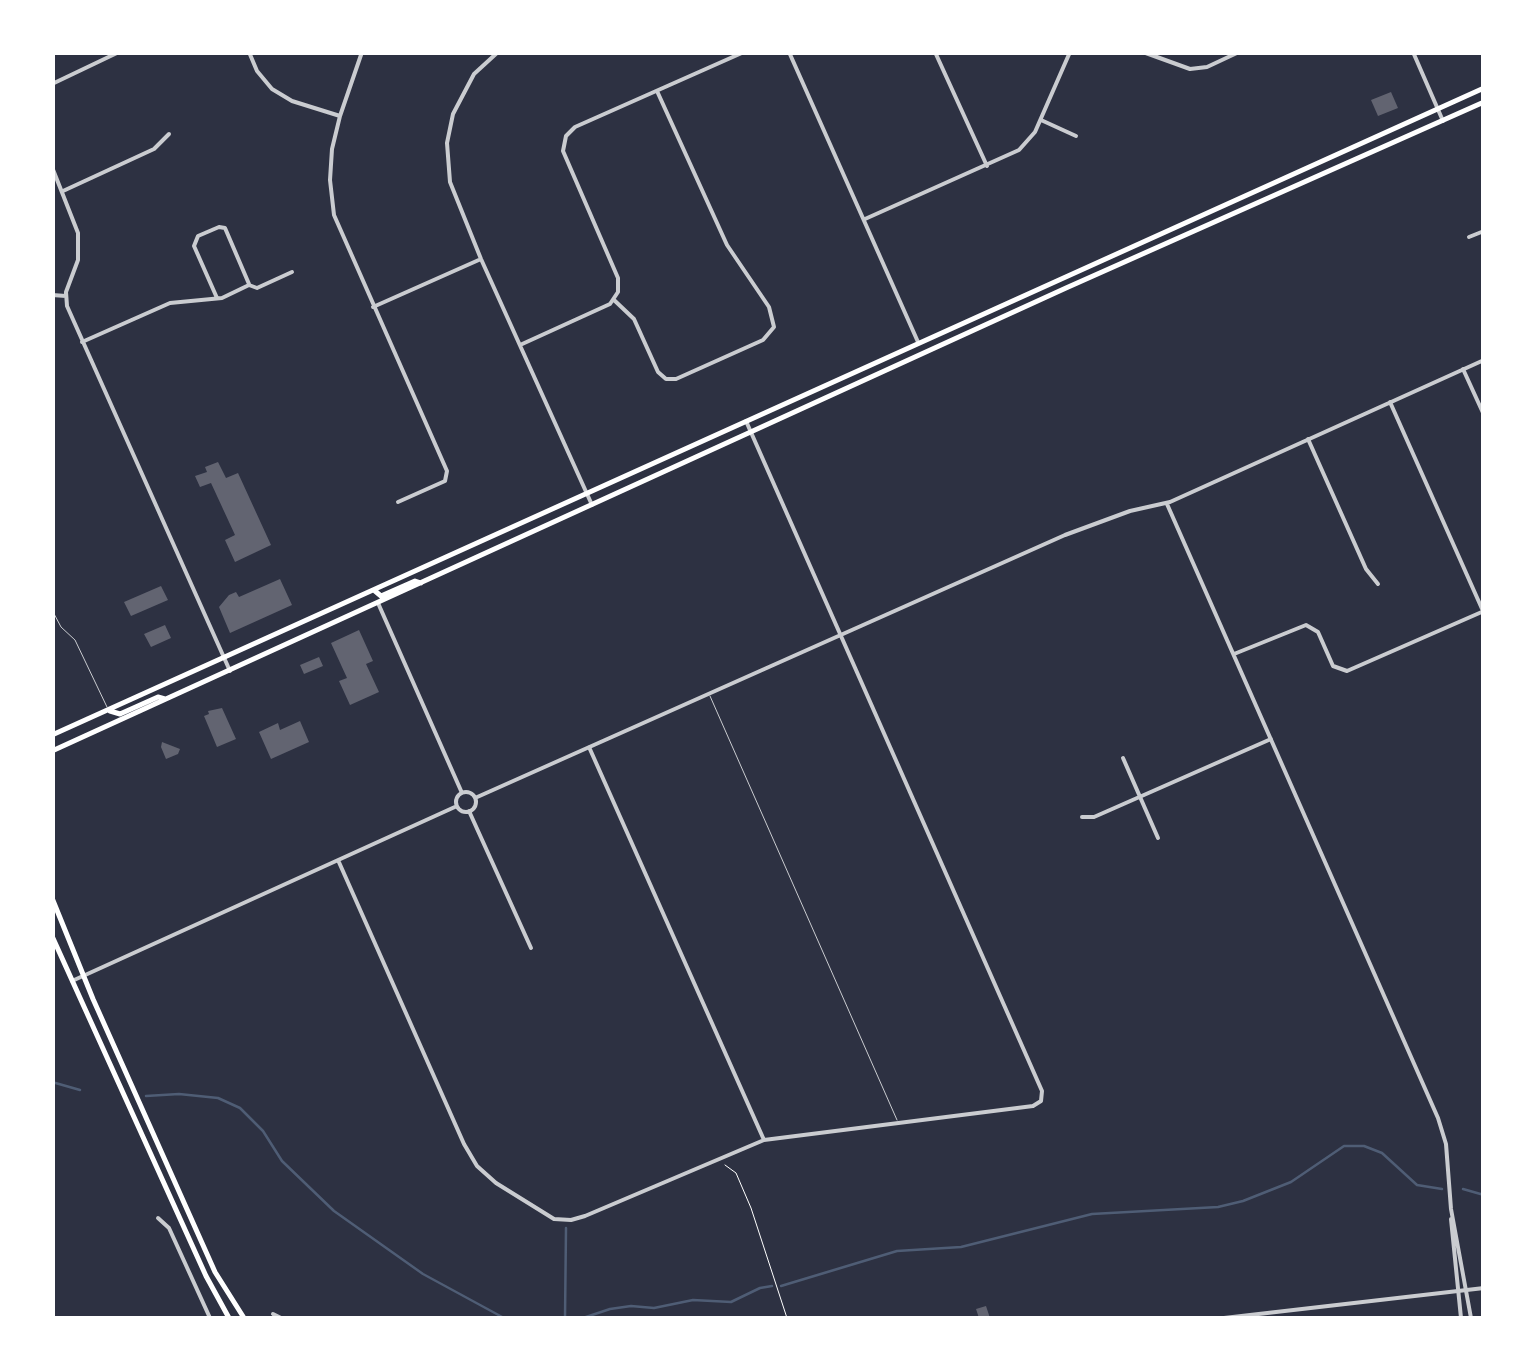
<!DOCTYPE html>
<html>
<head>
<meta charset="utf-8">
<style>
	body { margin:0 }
	#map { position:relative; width:1536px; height:1371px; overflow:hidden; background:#2d3142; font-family:"Alegreya Sans",sans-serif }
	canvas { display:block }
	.frame { position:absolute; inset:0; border:55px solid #fff; pointer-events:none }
</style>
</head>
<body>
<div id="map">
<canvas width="1536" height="1371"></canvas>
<div class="frame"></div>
</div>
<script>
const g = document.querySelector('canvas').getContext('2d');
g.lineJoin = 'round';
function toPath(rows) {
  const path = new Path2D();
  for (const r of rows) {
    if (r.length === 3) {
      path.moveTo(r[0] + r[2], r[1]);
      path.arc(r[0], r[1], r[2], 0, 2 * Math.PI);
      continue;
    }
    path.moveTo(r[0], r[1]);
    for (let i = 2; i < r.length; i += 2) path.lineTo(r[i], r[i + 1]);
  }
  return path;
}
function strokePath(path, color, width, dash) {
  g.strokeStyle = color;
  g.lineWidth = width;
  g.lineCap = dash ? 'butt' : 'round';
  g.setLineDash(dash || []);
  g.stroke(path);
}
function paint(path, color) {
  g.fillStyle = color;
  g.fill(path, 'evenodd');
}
const stream = toPath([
	[52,1082,80,1090],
	[146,1096,179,1094,218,1098,240,1108,263,1131,282,1161,334,1211,423,1274,504,1318],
	[1463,1189,1484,1195],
	[781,1286,897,1251,961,1247,1092,1214,1218,1207,1243,1201,1291,1182,1344,1146,1364,1146,1382,1153,1417,1185,1442,1189],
	[565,1318,566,1228],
	[583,1318,610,1309,631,1306,654,1308,693,1300,731,1302,760,1288,772,1286]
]);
const building = toPath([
	[1391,92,1398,108,1378,116,1371,100],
	[218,462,226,478,238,473,271,545,235,562,225,540,235,535,211,483,200,487,195,476,207,472,205,467],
	[280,579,292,605,230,633,219,607,229,595,236,592,239,597],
	[161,586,168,600,131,616,124,602],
	[165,625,171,638,151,647,144,634],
	[359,630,373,661,366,664,379,692,350,705,339,681,347,678,331,643],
	[319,657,323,666,304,674,300,665],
	[222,708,236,739,217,747,204,716,209,714,208,711],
	[300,721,309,742,271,759,259,732,278,723,280,730],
	[162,742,180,749,178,754,166,759,161,747],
	[986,1306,990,1318,979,1318,976,1309]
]);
const path = toPath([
	[725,1165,736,1173,751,1208,787,1318]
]);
const service = toPath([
	[52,610,61,627,75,640,107,707],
	[710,696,897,1120]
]);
const minor = toPath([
	[249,52,257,71,272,89,292,101,340,116],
	[362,52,340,116,332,149,330,180,334,215,447,471,445,481,398,502],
	[498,52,474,74,453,114,447,143,450,182,481,259,592,505],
	[789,52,918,342],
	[935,52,987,166],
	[1143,52,1190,69,1207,67,1239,52],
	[1413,52,1443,121],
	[52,84,119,52],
	[1041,120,1076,136],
	[52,167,78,233,78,260,66,292,67,306,230,671],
	[63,191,154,149,169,134],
	[865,219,1019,150,1035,132,1070,52],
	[1469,237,1484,231],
	[52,295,66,296],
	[217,298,194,246,198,236,219,227,225,228,249,284],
	[614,300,634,319,658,372,666,379,676,379,763,340,774,327,769,307,727,245,657,91],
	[373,307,481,259],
	[82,342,170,303,222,298,249,285,257,288,292,272],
	[520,345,610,304,618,292,618,278,563,151,566,136,575,127,744,52],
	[1463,369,1484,415],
	[1390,402,1483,611],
	[1308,439,1366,569,1378,584],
	[1167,504,1438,1118,1446,1144,1451,1209,1471,1318],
	[378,603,462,793],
	[1234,654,1306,625,1318,632,1333,666,1347,671,1484,611],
	[589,747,764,1140],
	[1123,758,1158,838],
	[466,802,10],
	[475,798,1065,535,1130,511,1170,502,1484,360],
	[469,811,531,948],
	[1082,817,1094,817,1271,739],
	[338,860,464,1144,477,1166,496,1183,554,1219,571,1220,585,1216,764,1140,1033,1106,1041,1101,1042,1091,746,421],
	[72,981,457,806],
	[158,1218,169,1228,210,1318],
	[1451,1219,1461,1318],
	[273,1314,281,1318]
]);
const tertiary = toPath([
	[1224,1318,1484,1288]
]);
const primary = toPath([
	[375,591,381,596,415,581,421,583],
	[110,711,120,714,158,697,165,699],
	[52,735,1484,88],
	[52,751,1066,288,1484,102],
	[52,898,93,999,215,1272,244,1318],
	[52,936,206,1276,229,1318]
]);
strokePath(stream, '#4f5d75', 2.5);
paint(building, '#626471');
strokePath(path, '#fff', 1);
strokePath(service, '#caccd0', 1);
strokePath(minor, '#caccd0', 4);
strokePath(tertiary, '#caccd0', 4);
strokePath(primary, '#fff', 5);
</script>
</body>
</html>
